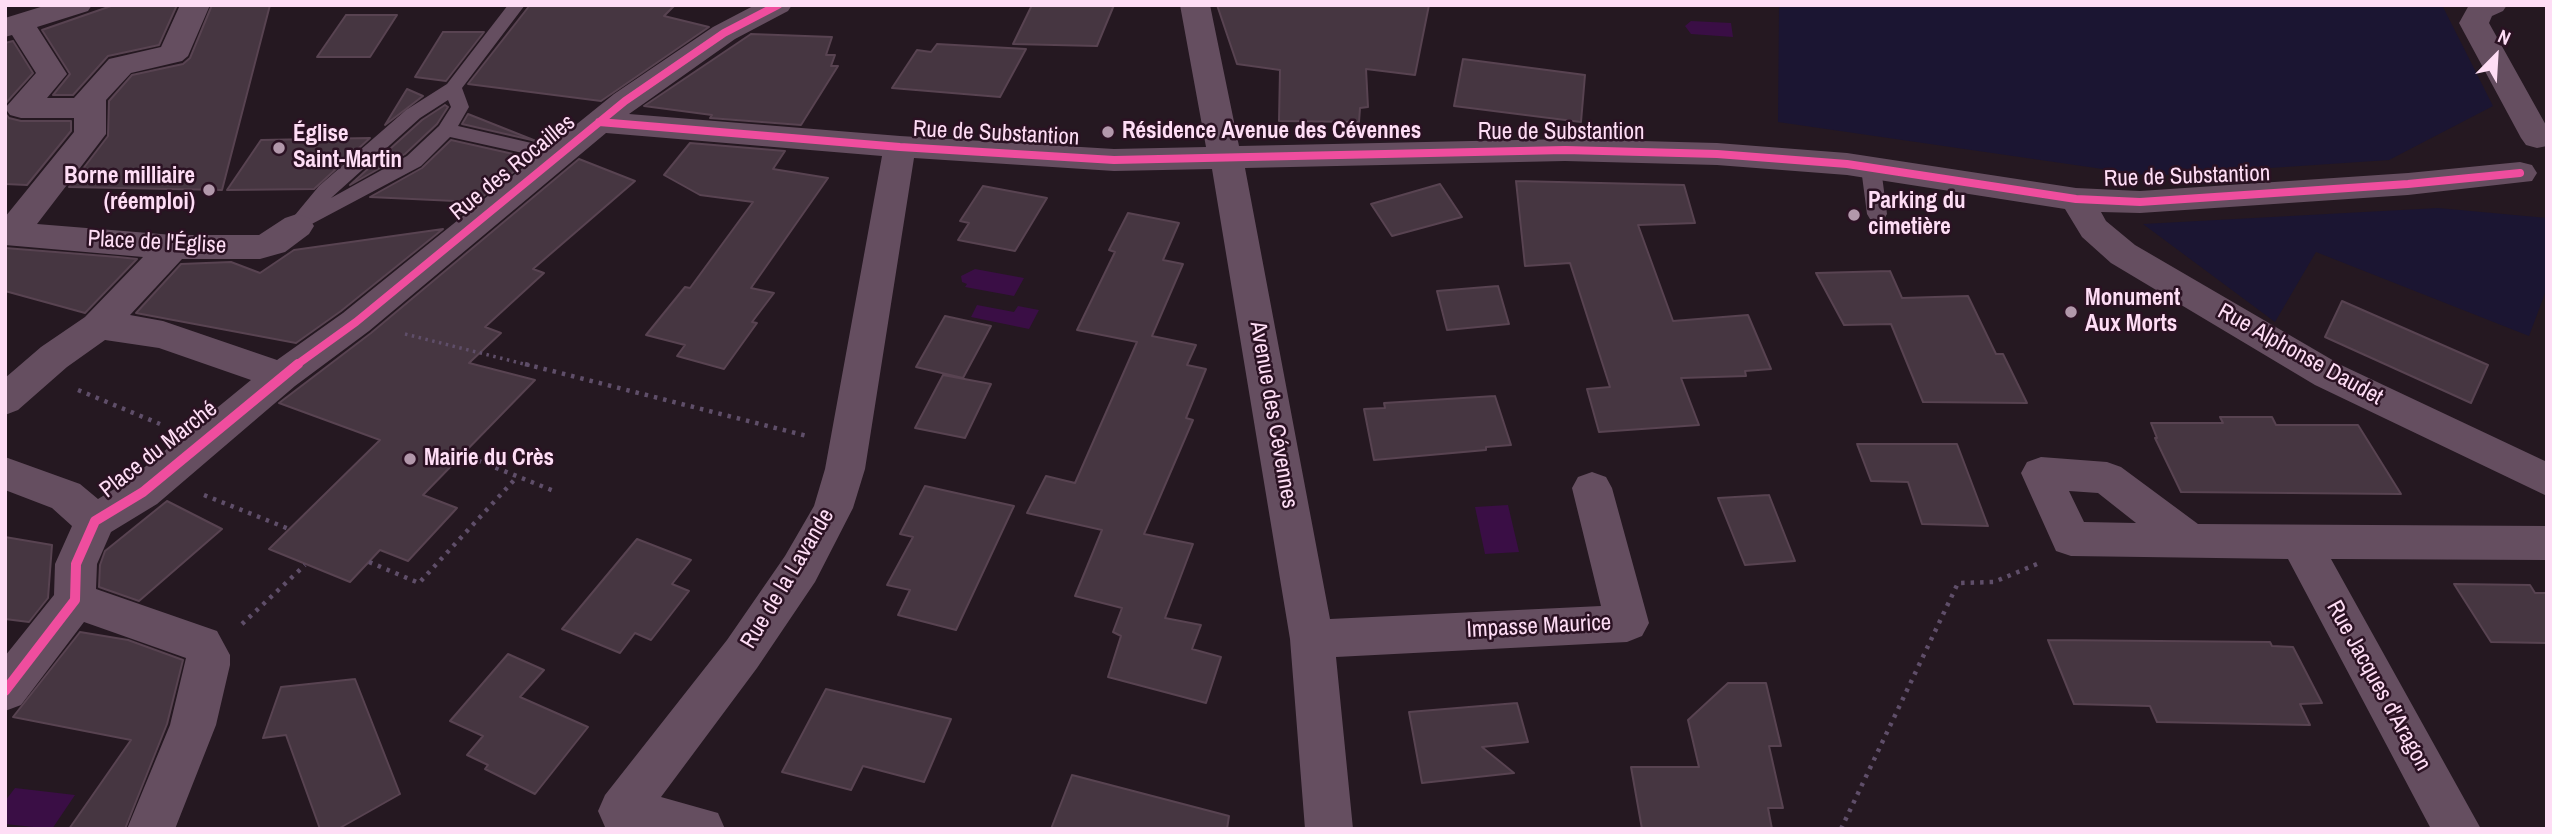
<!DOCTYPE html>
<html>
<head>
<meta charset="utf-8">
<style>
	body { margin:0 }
	#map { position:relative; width:2552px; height:834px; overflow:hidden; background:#251821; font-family:"Archivo Narrow",sans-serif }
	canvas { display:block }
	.frame { position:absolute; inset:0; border:7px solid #feddf5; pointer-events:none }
	.north { position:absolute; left:2461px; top:21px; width:70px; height:70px; -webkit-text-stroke:5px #2b1223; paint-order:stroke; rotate:24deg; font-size:19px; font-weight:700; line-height:28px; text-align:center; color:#feddf5 }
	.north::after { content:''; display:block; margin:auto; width:24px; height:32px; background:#feddf5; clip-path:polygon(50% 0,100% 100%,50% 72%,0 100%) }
</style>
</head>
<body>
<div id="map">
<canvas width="2552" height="834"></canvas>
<div class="frame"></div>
<div class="north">N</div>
</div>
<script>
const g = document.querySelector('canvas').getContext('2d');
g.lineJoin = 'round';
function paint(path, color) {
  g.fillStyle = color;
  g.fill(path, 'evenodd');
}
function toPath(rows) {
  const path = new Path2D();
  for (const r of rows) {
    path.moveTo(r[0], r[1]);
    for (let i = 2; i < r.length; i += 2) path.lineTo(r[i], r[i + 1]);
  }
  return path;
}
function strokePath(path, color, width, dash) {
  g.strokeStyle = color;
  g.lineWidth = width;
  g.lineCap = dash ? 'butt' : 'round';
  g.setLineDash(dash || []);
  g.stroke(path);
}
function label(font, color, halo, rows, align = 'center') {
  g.font = font + ' "Archivo Narrow",sans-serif';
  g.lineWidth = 5;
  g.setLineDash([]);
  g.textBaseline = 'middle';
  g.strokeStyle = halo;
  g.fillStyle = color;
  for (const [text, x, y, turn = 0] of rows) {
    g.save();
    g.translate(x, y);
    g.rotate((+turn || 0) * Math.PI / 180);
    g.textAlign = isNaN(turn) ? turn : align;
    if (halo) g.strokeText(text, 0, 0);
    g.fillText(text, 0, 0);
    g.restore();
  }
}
const green = toPath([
	[1779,5,2442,5,2493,106,2389,160,2151,176,1778,122],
	[2438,208,2547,218,2547,288,2529,336,2316,252,2275,322,2143,224]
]);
const water = toPath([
	[1691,21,1731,23,1733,37,1691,34,1685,26],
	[975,269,1024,278,1014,296,965,287,967,284,962,282,961,276],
	[977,305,1014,312,1018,306,1039,310,1029,329,971,317],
	[1508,505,1519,552,1485,554,1475,507],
	[15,788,75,795,52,829,5,824,5,801]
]);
const building = toPath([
	[114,5,177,5,159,45,108,56,73,95,53,95,70,74,42,30,114,5],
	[212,5,270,5,222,190,69,187,108,136,109,101,132,75,183,64,190,58,212,5],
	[530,5,675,5,664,16,709,27,601,101,468,84,530,5],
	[1032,5,1114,5,1097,46,1013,44,1032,5],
	[1217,5,1429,5,1415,75,1366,69,1368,107,1360,108,1359,122,1279,121,1280,70,1237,64,1217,5],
	[346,15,397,15,370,57,317,57,346,15],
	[443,32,484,32,446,81,415,77,443,32],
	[751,34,832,37,826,55,835,55,831,66,838,66,801,125,710,118,712,115,644,106,751,34],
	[13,41,33,73,5,104,5,43,13,41],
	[937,44,1026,49,1000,97,892,88,917,50,931,52,937,44],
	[1463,59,1585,75,1581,122,1454,106,1463,59],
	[407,89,423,96,385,125,407,89],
	[445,105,448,107,437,124,405,154,350,185,422,120,445,105],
	[5,113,9,118,21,121,71,121,71,131,27,185,5,184,5,113],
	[468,114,536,141,462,124,468,114],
	[370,138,314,189,227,190,261,140,370,138],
	[451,140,531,158,456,218,455,201,370,197,422,168,451,140],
	[690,143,785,151,773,169,828,178,751,288,774,293,752,322,757,323,724,369,677,356,685,345,646,335,685,287,690,288,753,202,700,195,664,175,690,143],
	[579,159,635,181,533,269,544,273,485,327,501,333,469,363,535,380,423,495,457,508,408,561,380,550,350,582,269,549,380,440,279,403,371,333,579,159],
	[1516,181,1684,185,1695,223,1638,225,1673,321,1748,315,1771,369,1745,371,1746,376,1681,378,1699,425,1599,432,1587,389,1610,387,1570,263,1525,266,1516,181],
	[1440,184,1462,217,1392,236,1371,204,1440,184],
	[983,186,1047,198,1015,251,958,240,969,223,960,221,983,186],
	[1128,213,1179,223,1163,260,1183,264,1152,336,1196,345,1187,365,1206,369,1186,418,1193,420,1144,534,1193,544,1165,618,1201,625,1192,649,1221,657,1206,703,1108,677,1121,636,1113,632,1122,608,1075,596,1102,530,1027,513,1046,476,1075,483,1137,342,1077,330,1115,252,1109,250,1128,213],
	[443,229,341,311,296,343,136,313,181,264,231,262,260,273,294,250,443,229],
	[5,248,118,257,137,259,85,313,5,291,5,248],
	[1890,271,1902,298,1968,296,1996,354,2003,354,2027,403,1923,402,1891,324,1844,325,1816,273,1890,271],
	[1498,286,1509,324,1447,330,1437,291,1498,286],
	[2342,301,2488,365,2471,403,2325,337,2342,301],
	[945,316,991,326,963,378,916,367,945,316],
	[943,375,991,384,965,438,915,428,943,375],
	[1495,396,1511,445,1486,447,1486,450,1374,460,1364,409,1385,408,1384,403,1495,396],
	[2220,417,2272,417,2276,425,2358,425,2401,494,2181,492,2155,438,2157,438,2151,423,2223,423,2220,417],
	[1857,444,1957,444,1988,526,1922,524,1908,482,1871,481,1857,444],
	[925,486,1014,506,956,630,898,615,910,590,887,585,913,537,900,534,925,486],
	[1769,495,1795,561,1745,565,1718,498,1769,495],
	[167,501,222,529,139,601,99,587,100,565,105,551,167,501],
	[5,537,52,545,48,598,29,622,5,619,5,537],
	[637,539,691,560,672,584,689,591,651,640,635,633,620,653,562,629,637,539],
	[2454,584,2530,585,2535,593,2547,593,2547,643,2491,642,2454,584],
	[80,632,128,640,183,660,167,724,125,829,69,829,131,740,13,717,80,632],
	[2048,640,2270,642,2272,646,2293,647,2322,703,2300,704,2310,725,2157,722,2150,706,2074,704,2048,640],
	[508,654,544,670,520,697,588,727,535,794,485,769,488,765,467,755,483,736,450,721,508,654],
	[355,679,400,794,338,829,320,829,286,735,263,738,281,687,355,679],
	[1728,683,1766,683,1781,746,1769,746,1783,808,1768,808,1772,829,1642,829,1631,767,1699,767,1688,720,1728,683],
	[826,689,951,719,924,782,863,766,851,790,782,772,826,689],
	[1517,703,1528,742,1482,747,1514,773,1422,783,1409,712,1517,703],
	[1072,775,1229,816,1227,829,1051,829,1072,775]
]);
const pathFar1 = toPath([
	[405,334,532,366]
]);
const path = toPath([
	[525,364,807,436],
	[78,390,160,424],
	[469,457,554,491],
	[204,495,289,529],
	[369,562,419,583,517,477],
	[242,624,305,565],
	[1841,829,1958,583,1994,582,2037,564]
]);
const lane = toPath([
	[508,5,525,5,462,88,469,107,458,126,566,151,569,155,566,159,559,161,450,137,421,166,308,226,304,231,290,231,287,226,290,221,319,186,406,110,447,84,508,5],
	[448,100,451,107,439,126,407,156,331,198,420,118,448,100],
	[1871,162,1878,163,1881,168,1887,214,1884,219,1877,221,1870,219,1867,214,1861,168,1864,163,1871,162]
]);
const street = toPath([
	[47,5,92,5,88,11,37,27,67,74,47,98,74,98,109,59,161,47,180,5,210,5,188,56,182,61,131,73,106,100,106,134,37,224,173,235,259,235,285,218,297,214,309,218,314,226,309,234,285,252,260,259,182,259,130,315,163,321,277,360,343,313,614,94,713,27,755,5,792,5,788,11,735,39,629,114,900,136,1114,149,1206,147,1180,5,1210,5,1239,146,1565,139,1717,143,1847,153,2076,188,2140,191,2408,173,2520,162,2532,165,2537,173,2532,181,2408,195,2140,213,2101,212,2106,221,2135,245,2341,365,2547,462,2547,496,2315,385,2111,263,2082,237,2065,209,1847,175,1717,165,1565,161,1245,168,1330,619,1601,606,1572,488,1578,477,1592,472,1606,477,1612,488,1649,623,1642,636,1627,642,1336,657,1353,829,1305,829,1290,639,1212,169,1114,171,914,158,865,469,853,508,815,582,757,668,661,797,718,813,725,829,610,829,605,827,598,811,605,795,727,640,785,556,814,506,825,469,882,156,606,133,369,331,295,386,157,504,111,532,97,564,96,589,217,631,230,655,230,665,216,725,175,829,127,829,170,725,186,658,84,622,21,705,5,711,5,656,54,595,55,564,72,526,52,508,5,490,5,457,80,484,98,499,129,480,251,380,159,348,105,340,67,367,18,410,5,415,5,378,41,347,85,317,143,257,5,245,5,217,74,132,74,118,21,118,10,115,5,108,36,73,12,35,5,37,5,18,47,5],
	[2469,5,2507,5,2503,11,2492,16,2489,23,2547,127,2547,146,2537,148,2526,145,2521,138,2459,23,2469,5],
	[2041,457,2107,462,2121,467,2198,524,2547,526,2547,560,2331,559,2481,829,2431,829,2288,559,2071,556,2056,551,2021,473,2027,462,2041,457],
	[2069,491,2098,493,2136,523,2084,522,2069,491]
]);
const cyclewayFar1 = toPath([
	[599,122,900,147,1114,160,1565,150,1717,154,1847,164,2076,199,2140,202,2408,184,2520,173],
	[295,366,356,322,625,101,724,33,778,5]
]);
const cycleway = toPath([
	[5,691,75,600,76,564,95,521,143,492,298,364]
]);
const markers = [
	[1108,132,7,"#b298ab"],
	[279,148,7,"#b298ab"],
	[209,190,7,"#b298ab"],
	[1854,215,7,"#b298ab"],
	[2071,312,7,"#b298ab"],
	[410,459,7,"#b298ab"]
];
const poiNames = [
	["Résidence Avenue des Cévennes",1122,132],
	["Église",293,135],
	["Saint-Martin",293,161],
	["Borne milliaire",195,177,"right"],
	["(réemploi)",195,203,"right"],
	["Parking du",1868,202],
	["cimetière",1868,228],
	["Monument",2085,299],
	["Aux Morts",2085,325],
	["Mairie du Crès",424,459]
];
const streetNames = [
	["Rue de Substantion",1561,133],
	["Rue de Substantion",996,134,3],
	["Rue des Rocailles",513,168,-39],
	["Rue de Substantion",2187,177,-2],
	["Place de l'Église",157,243,3],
	["Rue Alphonse Daudet",2300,355,29],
	["Avenue des Cévennes",1273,415,80],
	["Place du Marché",159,450,-38],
	["Rue de la Lavande",788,579,-59],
	["Impasse Maurice",1539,627,-3],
	["Rue Jacques d'Aragon",2378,686,61]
];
paint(green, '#1b1532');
paint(water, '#3a0e45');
paint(building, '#463641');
strokePath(building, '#584351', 2);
strokePath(pathFar1, '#5f4e69', 3.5, [2.5, 4.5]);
strokePath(path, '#5f4e69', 4.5, [3.5, 6]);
paint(lane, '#654e60');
paint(street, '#654e60');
strokePath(cyclewayFar1, '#ef4d9e', 8);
strokePath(cycleway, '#ef4d9e', 10);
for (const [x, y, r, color] of markers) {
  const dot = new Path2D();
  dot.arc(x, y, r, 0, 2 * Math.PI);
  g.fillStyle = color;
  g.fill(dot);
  strokePath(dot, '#2b1223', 2.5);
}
label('bold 23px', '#feddf5', '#2b1223', poiNames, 'left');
label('23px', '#feddf5', '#2b1223', streetNames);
</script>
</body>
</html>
